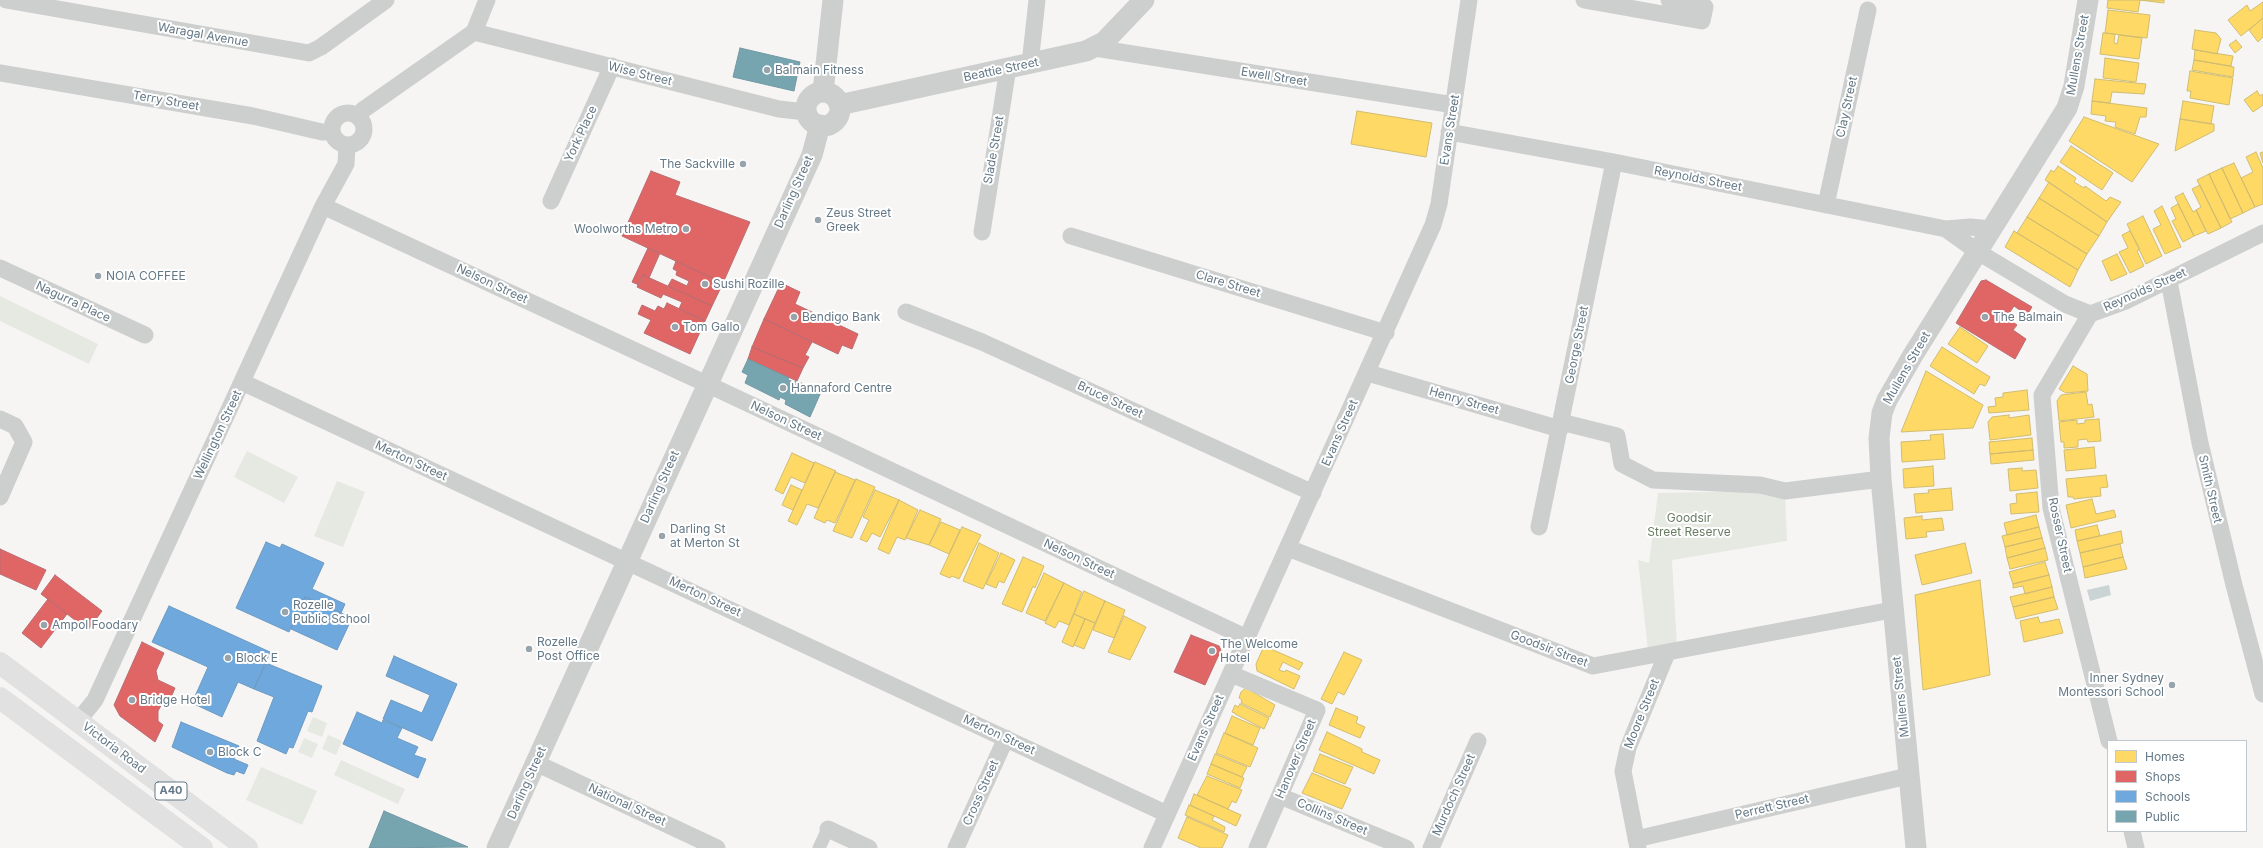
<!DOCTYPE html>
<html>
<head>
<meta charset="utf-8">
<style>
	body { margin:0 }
	#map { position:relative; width:2263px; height:848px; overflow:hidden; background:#f6f5f4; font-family:Inter,sans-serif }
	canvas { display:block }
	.legend { position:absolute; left:2107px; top:740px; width:140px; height:92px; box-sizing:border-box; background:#fff; border:1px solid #c1c9cf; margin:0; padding:5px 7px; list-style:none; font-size:12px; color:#647886 }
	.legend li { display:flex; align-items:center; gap:8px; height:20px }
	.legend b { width:20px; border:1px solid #c1c9cf }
</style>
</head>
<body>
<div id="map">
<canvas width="2263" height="848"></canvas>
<ul class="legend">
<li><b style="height:11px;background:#ffd966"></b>Homes</li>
<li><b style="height:11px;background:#e06666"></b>Shops</li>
<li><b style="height:11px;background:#6fa8dc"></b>Schools</li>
<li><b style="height:11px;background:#76a5af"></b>Public</li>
</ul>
</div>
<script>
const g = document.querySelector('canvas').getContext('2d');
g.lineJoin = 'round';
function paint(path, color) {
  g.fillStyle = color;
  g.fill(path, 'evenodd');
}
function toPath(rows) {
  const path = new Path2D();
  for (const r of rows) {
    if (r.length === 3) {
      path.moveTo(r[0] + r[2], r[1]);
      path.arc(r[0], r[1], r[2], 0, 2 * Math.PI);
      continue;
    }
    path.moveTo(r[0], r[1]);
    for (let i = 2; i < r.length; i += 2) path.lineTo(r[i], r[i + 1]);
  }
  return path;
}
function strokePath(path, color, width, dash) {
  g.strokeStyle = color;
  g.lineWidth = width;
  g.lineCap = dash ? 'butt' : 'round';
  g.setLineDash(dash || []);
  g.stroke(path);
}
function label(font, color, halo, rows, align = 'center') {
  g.font = font + ' Inter,sans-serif';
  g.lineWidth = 4;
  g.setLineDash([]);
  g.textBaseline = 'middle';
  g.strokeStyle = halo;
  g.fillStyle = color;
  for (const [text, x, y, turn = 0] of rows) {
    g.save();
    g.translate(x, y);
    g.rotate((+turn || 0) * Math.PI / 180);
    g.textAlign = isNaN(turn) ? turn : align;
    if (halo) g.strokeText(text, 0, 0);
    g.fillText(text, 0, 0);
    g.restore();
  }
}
const green = toPath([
	[0,296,98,344,89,364,0,321],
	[247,451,298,477,284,503,234,477],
	[337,481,365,492,343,547,314,536],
	[1765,491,1785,496,1787,541,1672,560,1677,647,1648,650,1638,560,1649,563,1658,493],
	[313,717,327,723,322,737,307,731],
	[328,735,342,741,336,755,322,749],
	[304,738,318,744,312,758,298,752],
	[341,760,405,789,398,804,334,775],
	[261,767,317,791,302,825,246,800]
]);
const water = toPath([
	[2109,585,2111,595,2090,601,2087,590]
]);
const homes = toPath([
	[2108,0,2164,0,2164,3,2140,0,2138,12,2107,8,2108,0],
	[2263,2,2263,18,2241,36,2228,20,2247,5,2250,11,2263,2],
	[2108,10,2150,15,2147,38,2105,33,2108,10],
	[2263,18,2263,37,2258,42,2249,30,2263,18],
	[2195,30,2216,33,2221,39,2217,54,2192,49,2195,30],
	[2103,33,2115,34,2114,43,2117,44,2119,35,2142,38,2139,59,2100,54,2103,33],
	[2236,40,2242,47,2235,53,2229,45,2236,40],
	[2195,50,2233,56,2231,66,2194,60,2195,50],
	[2105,58,2139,63,2136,82,2103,78,2105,58],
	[2194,60,2234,67,2233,77,2192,70,2194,60],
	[2190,71,2233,78,2229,105,2190,98,2191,91,2187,91,2190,71],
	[2095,79,2146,84,2144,94,2112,92,2110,103,2092,101,2095,79],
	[2257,91,2260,96,2263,94,2263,105,2253,112,2244,100,2257,91],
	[2092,101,2147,108,2146,117,2140,117,2135,134,2115,127,2116,122,2105,121,2106,116,2091,114,2092,101],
	[2183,101,2214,106,2211,124,2180,119,2183,101],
	[1357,111,1432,123,1426,157,1351,144,1357,111],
	[2084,117,2159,144,2132,182,2069,141,2084,117],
	[2180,119,2214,124,2214,131,2175,151,2180,119],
	[2071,146,2113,173,2102,190,2060,162,2071,146],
	[2256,152,2263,168,2263,204,2255,207,2241,178,2253,172,2246,157,2256,152],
	[2263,152,2263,163,2260,153,2263,152],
	[2234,163,2255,207,2243,213,2222,168,2234,163],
	[2058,166,2076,178,2074,182,2084,188,2085,186,2106,201,2110,197,2121,202,2107,222,2045,180,2051,170,2054,172,2058,166],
	[2222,168,2243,213,2230,219,2209,174,2222,168],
	[2209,174,2232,222,2221,228,2197,180,2209,174],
	[2049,182,2107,222,2099,236,2039,198,2049,182],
	[2200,185,2221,228,2208,234,2196,210,2201,207,2192,189,2200,185],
	[2183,193,2193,212,2196,210,2206,231,2194,236,2175,197,2183,193],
	[2039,198,2099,236,2087,254,2027,217,2039,198],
	[2178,204,2194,236,2183,242,2172,221,2176,219,2171,208,2178,204],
	[2162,206,2181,247,2165,254,2153,229,2161,225,2154,211,2162,206],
	[2143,216,2162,256,2146,264,2127,224,2143,216],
	[2027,217,2087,254,2078,270,2017,233,2027,217],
	[2014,231,2078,270,2070,287,2005,247,2014,231],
	[2130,231,2140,249,2137,251,2144,266,2130,273,2119,252,2128,248,2122,235,2130,231],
	[2117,254,2127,274,2111,281,2102,261,2117,254],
	[1960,327,1988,346,1977,363,1948,344,1960,327],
	[1942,347,1990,377,1985,386,1980,384,1974,394,1930,366,1942,347],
	[2073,366,2087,374,2088,391,2066,393,2059,389,2073,366],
	[1926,371,1983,405,1973,428,1901,432,1926,371],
	[2027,390,2029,410,1989,413,1988,407,1996,406,1995,398,2003,397,2003,393,2027,390],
	[2086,392,2088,405,2092,404,2094,417,2059,421,2057,401,2061,395,2086,392],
	[2009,415,2009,418,2029,415,2031,435,1990,440,1988,422,1992,417,2009,415],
	[2099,419,2101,441,2088,442,2087,439,2078,440,2078,447,2064,448,2064,442,2061,442,2059,422,2077,420,2077,424,2085,423,2085,420,2099,419],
	[1943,434,1945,459,1902,462,1901,442,1931,440,1930,435,1943,434],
	[2032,438,2033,450,1990,454,1989,442,2032,438],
	[2094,447,2096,468,2066,471,2064,450,2094,447],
	[2033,450,2034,460,1991,464,1990,454,2033,450],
	[792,453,814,463,805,483,791,477,783,494,775,490,792,453],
	[815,462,836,471,818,508,807,504,797,525,788,521,815,462],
	[1933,466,1934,486,1904,488,1903,469,1933,466],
	[2022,468,2022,471,2036,470,2038,488,2010,491,2008,469,2022,468],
	[835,472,855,480,835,523,827,520,825,523,814,518,835,472],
	[2106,475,2108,487,2100,488,2101,496,2074,499,2073,497,2068,497,2066,479,2106,475],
	[856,479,875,487,852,538,833,531,856,479],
	[791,485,802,490,793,510,782,505,791,485],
	[1951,488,1953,510,1916,513,1914,494,1929,493,1928,490,1951,488],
	[875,490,899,500,880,537,872,533,867,542,860,539,869,520,863,517,875,490],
	[2037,492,2039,512,2011,514,2010,504,2017,503,2016,494,2037,492],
	[2092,499,2096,514,2114,510,2116,517,2071,528,2066,505,2092,499],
	[899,500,918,510,905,540,897,537,889,554,878,549,899,500],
	[920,510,941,519,929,545,906,538,920,510],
	[2036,515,2039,527,2007,535,2004,523,2036,515],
	[1922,516,1922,520,1942,518,1944,530,1926,532,1927,537,1906,539,1904,518,1922,516],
	[941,522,960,530,949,554,929,545,941,522],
	[2097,525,2100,536,2077,541,2075,530,2097,525],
	[962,527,981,535,959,579,952,576,950,578,940,574,962,527],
	[2039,527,2042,538,2005,547,2002,536,2039,527],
	[2121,531,2123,543,2080,553,2077,541,2121,531],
	[2042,538,2045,548,2007,558,2005,547,2042,538],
	[979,543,999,553,983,589,963,581,979,543],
	[1965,543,1972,573,1922,585,1915,555,1965,543],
	[2120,544,2123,557,2083,567,2080,553,2120,544],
	[2045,548,2048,560,2010,569,2007,558,2045,548],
	[1001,553,1015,560,1004,583,999,581,996,588,986,584,1001,553],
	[1023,557,1044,566,1035,588,1033,586,1022,612,1002,604,1023,557],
	[2123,557,2127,569,2085,578,2083,567,2123,557],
	[2045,562,2049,575,2013,584,2009,572,2045,562],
	[1044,573,1064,583,1045,621,1026,613,1044,573],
	[2049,575,2052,587,2025,594,2023,586,2013,588,2013,584,2049,575],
	[1980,580,1990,675,1923,690,1915,595,1980,580],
	[1064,583,1082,592,1069,625,1059,621,1055,628,1045,623,1064,583],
	[2052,587,2054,597,2013,607,2010,597,2052,587],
	[1084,591,1105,601,1095,623,1074,614,1084,591],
	[2054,597,2058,609,2016,619,2013,607,2054,597],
	[1105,601,1125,610,1114,638,1093,630,1105,601],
	[1074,614,1085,619,1073,647,1062,642,1074,614],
	[1124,616,1146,627,1130,660,1108,652,1124,616],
	[2038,617,2040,623,2059,619,2063,633,2024,642,2020,621,2038,617],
	[1085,619,1095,623,1084,649,1074,645,1085,619],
	[1264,646,1303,663,1299,670,1283,662,1279,670,1285,672,1286,670,1300,676,1294,689,1257,671,1256,664,1264,646],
	[1344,652,1362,660,1344,695,1338,692,1332,704,1321,699,1344,652],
	[1246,688,1275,705,1270,717,1241,703,1242,700,1239,698,1241,692,1246,688],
	[1240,704,1269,718,1264,729,1235,714,1235,713,1232,712,1235,705,1238,707,1240,704],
	[1336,708,1358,717,1356,723,1365,727,1360,738,1329,725,1336,708],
	[1232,716,1260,728,1253,745,1225,733,1232,716],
	[1327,732,1362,749,1362,752,1380,760,1374,774,1319,750,1327,732],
	[1224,733,1258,748,1250,767,1216,753,1224,733],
	[1215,754,1247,767,1242,777,1211,764,1215,754],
	[1320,754,1353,767,1345,784,1313,771,1320,754],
	[1211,764,1244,778,1240,788,1207,774,1211,764],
	[1312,773,1351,789,1342,809,1302,793,1312,773],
	[1207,776,1242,790,1236,803,1232,801,1228,809,1197,795,1207,776],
	[1194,794,1241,815,1236,826,1190,805,1194,794],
	[1189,805,1214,816,1212,820,1225,827,1224,832,1185,815,1189,805],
	[1187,817,1228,835,1222,848,1201,848,1178,838,1187,817]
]);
const shops = toPath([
	[651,171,680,182,675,195,750,222,723,283,622,236,651,171],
	[648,248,660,253,649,278,643,275,639,285,632,282,648,248],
	[676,261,723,283,712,306,668,286,672,279,687,286,689,281,676,275,677,271,673,269,676,261],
	[643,275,712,306,705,321,679,309,682,302,663,294,661,298,637,287,643,275],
	[1986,280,2032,307,2027,315,2014,306,2010,312,2013,315,2010,320,2017,325,2013,330,2026,339,2015,359,1956,323,1981,281,1986,280],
	[781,283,800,292,795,304,858,334,852,349,842,345,838,354,764,319,781,283],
	[667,303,705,321,690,354,644,333,651,320,638,314,642,305,655,311,658,306,664,309,667,303],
	[764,319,812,342,805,355,809,357,803,368,752,347,764,319],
	[752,347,803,368,797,381,748,359,752,347],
	[0,549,46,570,36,590,0,574,0,549],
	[55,575,102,611,88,630,41,594,55,575],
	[48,599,67,614,41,648,22,633,48,599],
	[1191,635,1219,646,1221,650,1205,685,1174,672,1191,635],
	[142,642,164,653,156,671,158,680,175,688,169,702,164,700,158,711,158,721,163,725,155,742,120,716,114,705,142,642]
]);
const schools = toPath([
	[266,542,280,548,282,544,324,563,312,589,345,604,341,613,305,597,289,632,236,608,266,542],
	[305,597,352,618,337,650,291,629,305,597],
	[169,606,270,652,254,689,238,682,222,717,192,703,208,667,152,642,169,606],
	[394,656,457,684,432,741,383,719,391,700,422,713,430,695,386,676,394,656],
	[266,663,322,686,312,712,308,711,293,748,289,747,286,754,257,741,274,697,254,689,266,663],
	[357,712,382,723,383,720,402,728,397,738,418,747,414,755,426,759,418,778,343,744,357,712],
	[181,722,239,746,234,759,248,765,244,774,236,771,234,775,227,773,172,747,181,722]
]);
const public = toPath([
	[740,48,800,62,794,91,733,77,740,48],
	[748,359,789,378,788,380,794,382,797,381,821,392,810,417,785,404,786,400,780,397,779,400,745,383,748,375,742,372,748,359],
	[384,811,468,847,369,848,384,811]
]);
const pedestrian = toPath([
	[819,848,828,829]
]);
const minor = toPath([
	[6,0,309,53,321,47,386,0],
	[1584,0,1702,21,1705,7,1669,0],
	[474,32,779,109,806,112],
	[1095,48,1454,105],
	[1030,64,1037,0],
	[0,73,253,116,322,132,332,132],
	[348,129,16],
	[358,117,363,110,474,32,487,0],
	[1449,132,1614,162,1946,229,1970,227,1992,229],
	[551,201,612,66],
	[1826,205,1868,10],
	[323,206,726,393,1247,638],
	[1946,229,1978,252,2065,304,2090,314,2126,301,2263,233],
	[982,232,1008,68],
	[1071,236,1386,333],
	[0,268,145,335],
	[2169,281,2200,443,2234,585,2263,694],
	[906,312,982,342,1313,493],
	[2090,314,2042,395,2051,508,2109,741],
	[1368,373,1560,429],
	[242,382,1167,814],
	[0,419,15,426,24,442,0,497],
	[1561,422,1617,436,1622,464,1653,480,1760,485,1785,491,1881,479],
	[1539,527,1614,162],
	[1288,548,1593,666,1892,610],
	[1231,674,1317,710,1257,848],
	[78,721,95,700,323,206,346,164,347,145],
	[536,763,717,848],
	[1280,796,1406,848],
	[828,829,869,848],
	[2132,831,2136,848],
	[1636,839,1908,776],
	[956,848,1006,738],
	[1152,848,1433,225,1439,204,1469,0],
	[1431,848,1478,741],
	[1638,848,1623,771,1628,748,1667,653]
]);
const tertiary = toPath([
	[823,92,833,0],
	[823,109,17],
	[839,105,1086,51,1104,42,1144,0],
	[497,848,812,155,820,125],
	[1916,848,1881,479,1879,438,1882,413,1887,400,1913,355,2067,108,2074,86,2088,0]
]);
const trunk = toPath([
	[0,663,247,848],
	[0,698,202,848]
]);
const markers = [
	[767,70,4,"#97a4ac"],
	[743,164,4,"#97a4ac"],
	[818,220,4,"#97a4ac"],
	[686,229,4,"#97a4ac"],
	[98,276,4,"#97a4ac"],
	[705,284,4,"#97a4ac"],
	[794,317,4,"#97a4ac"],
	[1985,317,4,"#97a4ac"],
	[675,327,4,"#97a4ac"],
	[783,388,4,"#97a4ac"],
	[662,536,4,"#97a4ac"],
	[285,612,4,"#97a4ac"],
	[44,625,4,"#97a4ac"],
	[529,649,4,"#97a4ac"],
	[1212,651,4,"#97a4ac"],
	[228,658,4,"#97a4ac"],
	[2172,685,4,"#97a4ac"],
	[132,700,4,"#97a4ac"],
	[210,752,4,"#97a4ac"]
];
const shields = [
	[171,791,32]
];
const shieldNames = [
	["A40",171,791]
];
const streetNames = [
	["Waragal Avenue",203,35,10],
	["Mullens Street",2078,55,-80],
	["Beattie Street",1001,70,-12],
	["Wise Street",640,74,14],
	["Ewell Street",1274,77,9],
	["Terry Street",166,101,10],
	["Clay Street",1847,107,-78],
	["Evans Street",1450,130,-81],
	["York Place",581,134,-65],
	["Slade Street",994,150,-80],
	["Reynolds Street",1698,179,11],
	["Darling Street",794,192,-66],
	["Nelson Street",492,284,25],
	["Clare Street",1228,284,17],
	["Reynolds Street",2145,290,-24],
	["Nagurra Place",73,302,25],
	["George Street",1577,345,-79],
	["Mullens Street",1907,368,-60],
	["Bruce Street",1110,400,25],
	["Henry Street",1464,401,16],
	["Nelson Street",786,421,25],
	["Evans Street",1340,433,-66],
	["Wellington Street",218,435,-65],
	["Merton Street",411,461,25],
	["Darling Street",660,487,-66],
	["Smith Street",2210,489,77],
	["Rosser Street",2060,535,78],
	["Nelson Street",1079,559,25],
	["Merton Street",705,597,25],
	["Goodsir Street",1549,649,21],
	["Mullens Street",1901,697,-96],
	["Moore Street",1642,714,-68],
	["Evans Street",1206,728,-66],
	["Merton Street",999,735,25],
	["Victoria Road",114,748,37],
	["Hanover Street",1296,759,-67],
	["Darling Street",527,783,-66],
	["Cross Street",981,793,-66],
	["Murdoch Street",1454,795,-66],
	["National Street",627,805,25],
	["Perrett Street",1772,807,-13],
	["Collins Street",1332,817,23]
];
const poiNames = [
	["Balmain Fitness",775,70],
	["The Sackville",735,164,"right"],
	["Zeus Street",826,213],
	["Greek",826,227],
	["Woolworths Metro",678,229,"right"],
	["NOIA COFFEE",106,276],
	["Sushi Rozille",713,284],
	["Bendigo Bank",802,317],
	["The Balmain",1993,317],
	["Tom Gallo",683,327],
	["Hannaford Centre",791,388],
	["Darling St",670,529],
	["at Merton St",670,543],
	["Rozelle",293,605],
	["Public School",293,619],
	["Ampol Foodary",52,625],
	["Rozelle",537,642],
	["Post Office",537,656],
	["The Welcome",1220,644],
	["Hotel",1220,658],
	["Block E",236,658],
	["Inner Sydney",2164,678,"right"],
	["Montessori School",2164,692,"right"],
	["Bridge Hotel",140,700],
	["Block C",218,752]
];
const parkNames = [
	["Goodsir",1689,518],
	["Street Reserve",1689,532]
];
paint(green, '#e6e8e2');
paint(water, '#cad4d5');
paint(homes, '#ffd966');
strokePath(homes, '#d0bc70', 1);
paint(shops, '#e06666');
strokePath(shops, '#bb6b70', 1);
paint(schools, '#6fa8dc');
strokePath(schools, '#6c9ac2', 1);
paint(public, '#76a5af');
strokePath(public, '#7198a3', 1);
strokePath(pedestrian, '#cdcfcf', 13);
strokePath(minor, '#cdcfcf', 17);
strokePath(tertiary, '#cdcfcf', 21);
strokePath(trunk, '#e1e1e2', 22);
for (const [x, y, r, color] of markers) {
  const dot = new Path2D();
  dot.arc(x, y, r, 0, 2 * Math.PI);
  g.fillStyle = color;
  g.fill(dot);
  strokePath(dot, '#fff', 1.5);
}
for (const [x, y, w] of shields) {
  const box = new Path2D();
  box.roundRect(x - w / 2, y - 9, w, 18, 3);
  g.fillStyle = '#fff';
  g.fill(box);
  strokePath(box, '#647886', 1);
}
label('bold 11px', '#647886', null, shieldNames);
label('12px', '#647886', '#fff', streetNames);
label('12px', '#647886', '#fff', poiNames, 'left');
label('12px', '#697c63', '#fff', parkNames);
</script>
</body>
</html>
